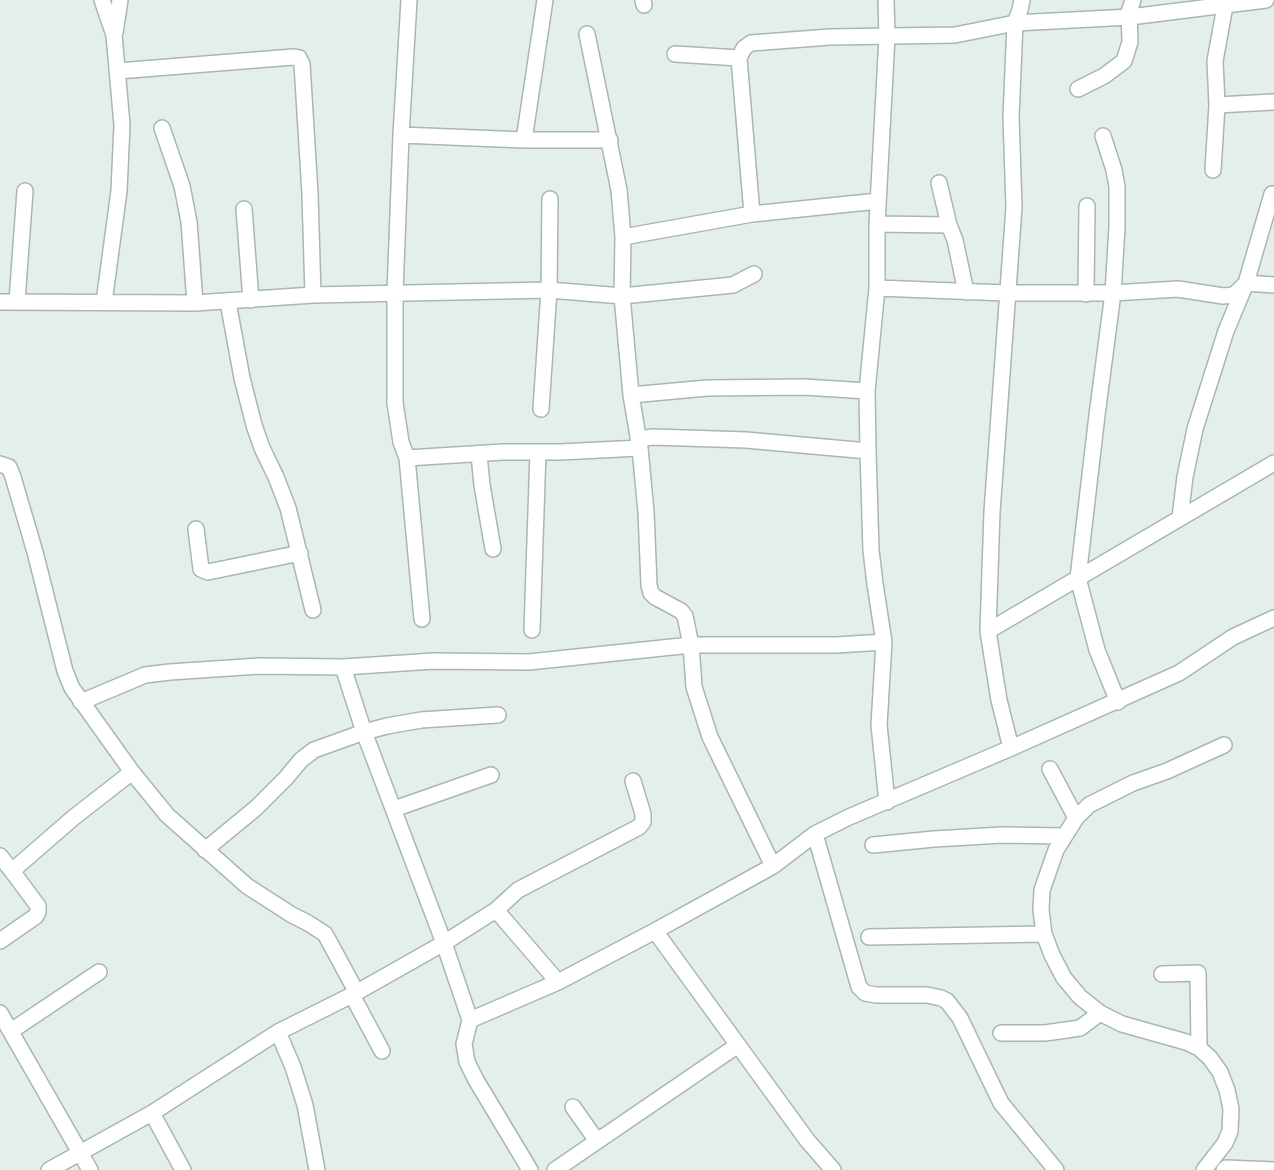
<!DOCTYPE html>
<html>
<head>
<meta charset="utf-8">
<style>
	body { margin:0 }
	canvas { display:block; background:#e5efe9 }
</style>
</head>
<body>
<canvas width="1274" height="1170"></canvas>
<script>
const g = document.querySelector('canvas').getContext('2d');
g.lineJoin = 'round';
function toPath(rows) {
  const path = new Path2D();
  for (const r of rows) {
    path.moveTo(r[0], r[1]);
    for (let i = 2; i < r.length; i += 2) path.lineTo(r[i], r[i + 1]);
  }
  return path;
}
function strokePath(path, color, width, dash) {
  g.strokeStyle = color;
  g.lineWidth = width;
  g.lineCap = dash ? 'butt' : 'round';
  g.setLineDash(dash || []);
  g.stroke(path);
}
const minor = toPath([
	[102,0,114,35,122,125,119,191,104,302],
	[409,0,401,135,395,293,395,403,401,442,407,458,422,619],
	[643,0,644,5],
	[886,0,887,36,877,224,877,288,867,391,868,451,871,550,875,584,884,642,879,725,887,802],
	[115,33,120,0],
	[587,34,619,190,623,237,622,296,631,395,640,448,646,512,649,585,651,593,655,597,681,611,685,616,691,645,694,687,710,737,773,866],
	[675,54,739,58],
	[118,71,293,57,299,58,302,64,310,194,313,295],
	[1078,89,1104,76,1124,61,1130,42,1129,12,1133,0],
	[1217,105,1274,102],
	[162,128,182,186,189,222,195,303],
	[401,135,524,140,610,140],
	[1103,136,1114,170,1117,187,1117,227,1113,293,1097,415,1078,578,1097,650,1118,702],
	[524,140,545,0],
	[1213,170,1217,105,1215,61,1225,6],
	[939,183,949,225,955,240,966,292],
	[244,209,251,300],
	[752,214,739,58,744,48,751,43,830,37,955,35,1015,23,1130,17,1266,0],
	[877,224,949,225],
	[623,237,752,214,878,201],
	[877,288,1006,293,1113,293,1178,289,1223,296,1234,295,1246,283,1274,285],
	[1086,294,1087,206],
	[17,301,25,191],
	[0,302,195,303,313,295,549,290,622,296,733,285,754,274],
	[228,302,242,378,254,425,262,448,276,477,288,508,313,610],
	[631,395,707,388,804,387,867,391],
	[541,409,549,290,550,199],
	[638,439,653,437,746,440,868,451],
	[479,455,482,485,493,549],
	[407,458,503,452,560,452,640,448],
	[0,464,9,467,13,477,35,552,65,671,72,688,132,772,167,815,247,886,292,915,308,923,325,934,356,991],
	[1180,517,1185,477,1195,429,1226,331,1246,283,1272,194],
	[196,529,201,569,208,572,300,553],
	[532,630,538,452],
	[988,631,1274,463],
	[343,667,364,732,444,943,470,1020,464,1044,467,1062,476,1080,530,1170],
	[81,702,145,675,170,672,259,666,343,667,434,661,529,662,691,645,836,645,884,642],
	[1011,748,999,700,988,631,992,512,1014,207,1011,117,1015,23,1020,10,1022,0],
	[1050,769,1076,818],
	[394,809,491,775],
	[815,834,859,987,865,993,876,995,927,995,941,998,947,1001,960,1018,1001,1103,1056,1170],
	[873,845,934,839,1002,835,1064,836],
	[205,850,256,808,286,778,301,760,314,750,364,732,387,726,421,720,498,715],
	[0,856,12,871,73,818,132,772],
	[496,910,558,982],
	[655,931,807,1140,833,1170],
	[869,937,1044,934],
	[0,941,36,916,38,912,38,906,12,871],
	[1162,974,1198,973,1199,1048],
	[352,995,382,1051],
	[0,1013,90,1170],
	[470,1020,558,982,655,931,773,866,815,834,849,817,1011,748,1179,673,1233,637,1274,618],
	[11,1031,99,972],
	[278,1032,293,1067,305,1105,317,1170],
	[1001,1033,1045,1033,1080,1028,1100,1013],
	[573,1107,597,1141],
	[152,1113,183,1170],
	[49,1170,152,1113,278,1032,352,995,444,943,496,910,518,890,639,827,643,822,643,814,633,781],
	[555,1170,738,1045],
	[1204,1170,1225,1143,1230,1131,1231,1109,1227,1090,1220,1072,1210,1058,1199,1048,1186,1042,1122,1024,1100,1013,1080,997,1064,978,1052,955,1044,934,1041,910,1042,890,1056,850,1076,818,1089,805,1133,783,1167,771,1224,745],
	[1224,1170,1226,1168,1274,1170]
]);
strokePath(minor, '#a7b8af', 18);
strokePath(minor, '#fff', 15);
</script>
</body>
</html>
